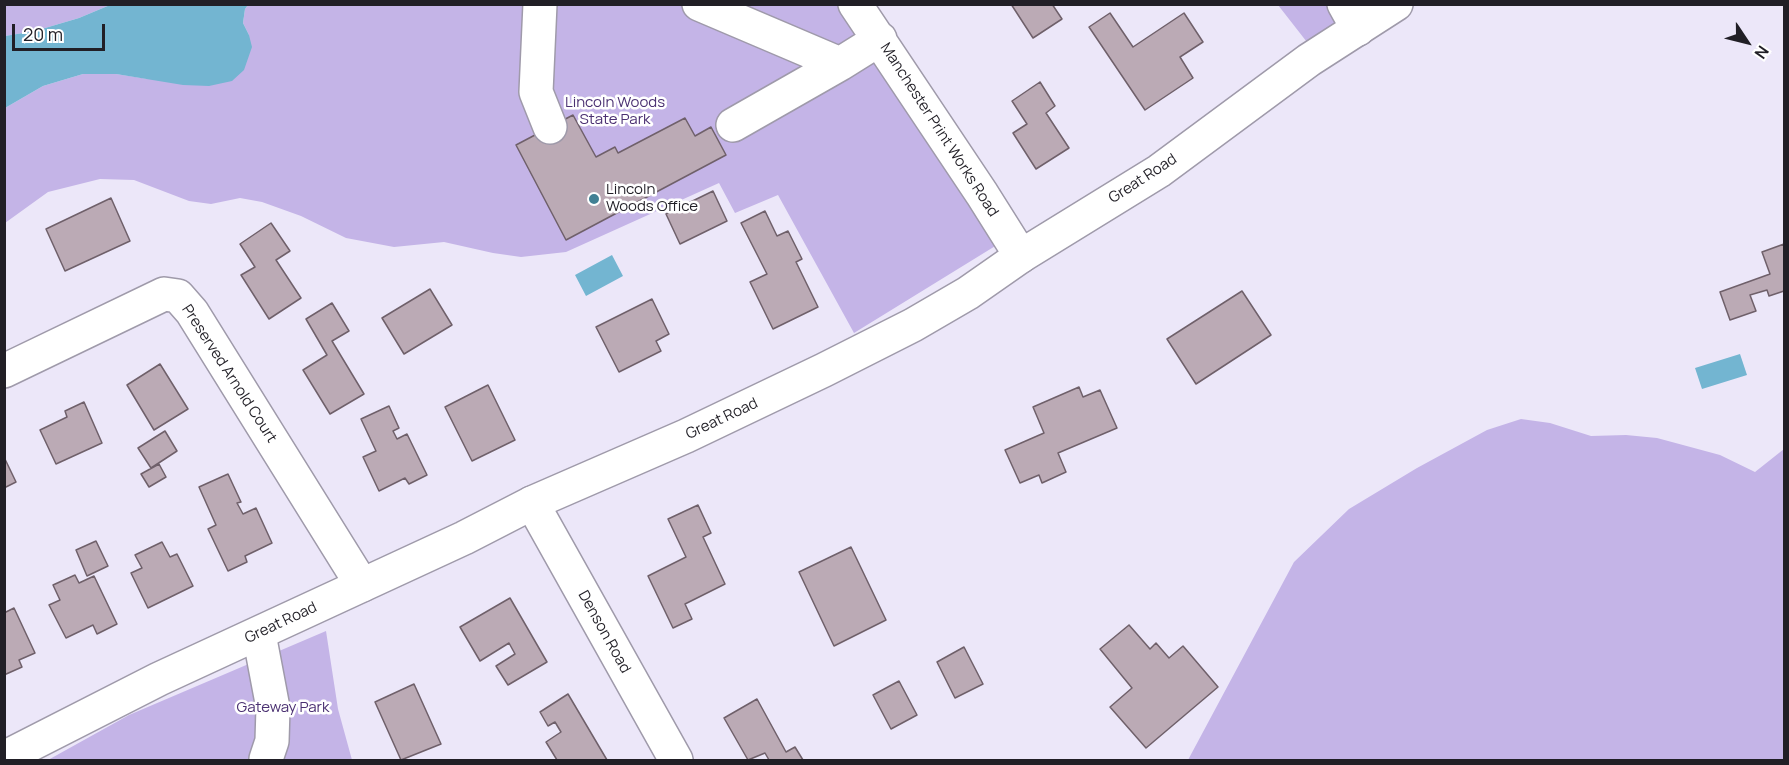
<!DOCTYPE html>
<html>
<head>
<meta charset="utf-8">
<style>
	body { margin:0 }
	#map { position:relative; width:1789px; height:765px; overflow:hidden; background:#ece7f9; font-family:Manrope,sans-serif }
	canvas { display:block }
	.frame { position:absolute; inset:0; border:6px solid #211f26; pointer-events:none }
	.north { position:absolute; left:1717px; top:12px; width:60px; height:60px; -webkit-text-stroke:4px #fff; paint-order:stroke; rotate:125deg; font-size:16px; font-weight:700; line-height:24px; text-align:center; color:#211f26 }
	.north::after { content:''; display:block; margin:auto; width:21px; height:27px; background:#211f26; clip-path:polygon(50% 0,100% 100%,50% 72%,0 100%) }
	.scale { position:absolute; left:12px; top:24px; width:93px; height:27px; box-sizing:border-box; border:3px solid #211f26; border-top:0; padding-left:8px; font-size:18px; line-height:21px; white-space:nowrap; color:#211f26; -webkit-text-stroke:4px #fff; paint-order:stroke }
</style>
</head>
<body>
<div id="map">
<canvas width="1789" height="765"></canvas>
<div class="frame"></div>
<div class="north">N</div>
<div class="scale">20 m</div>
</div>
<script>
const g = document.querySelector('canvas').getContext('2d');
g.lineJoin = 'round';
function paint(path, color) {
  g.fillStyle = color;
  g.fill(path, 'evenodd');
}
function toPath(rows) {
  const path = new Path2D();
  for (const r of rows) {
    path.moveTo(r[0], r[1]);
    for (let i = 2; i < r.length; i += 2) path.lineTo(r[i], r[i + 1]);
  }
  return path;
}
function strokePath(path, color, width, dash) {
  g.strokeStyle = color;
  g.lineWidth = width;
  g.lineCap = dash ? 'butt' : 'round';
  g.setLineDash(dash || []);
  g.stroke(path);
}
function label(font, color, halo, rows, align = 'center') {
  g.font = font + ' Manrope,sans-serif';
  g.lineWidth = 5;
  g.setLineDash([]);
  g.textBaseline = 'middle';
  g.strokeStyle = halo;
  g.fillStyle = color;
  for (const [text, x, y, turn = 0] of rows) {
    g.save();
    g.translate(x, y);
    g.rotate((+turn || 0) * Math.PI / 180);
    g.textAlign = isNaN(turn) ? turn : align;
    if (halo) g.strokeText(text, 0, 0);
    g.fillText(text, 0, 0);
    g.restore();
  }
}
const green = toPath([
	[872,4,1018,232,854,333,778,195,735,213,719,183,566,252,521,257,493,253,444,242,394,247,346,238,301,216,262,202,240,198,211,204,189,201,134,180,100,179,48,192,5,223,5,108,43,86,83,74,116,74,148,79,249,35,243,23,245,9,248,5],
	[4,5,110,5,79,18,35,31,5,36],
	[1278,5,1370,5,1310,46],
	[1521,419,1550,423,1591,436,1626,435,1657,438,1720,455,1755,472,1784,449,1784,760,1188,760,1294,562,1349,509,1417,468,1487,430],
	[326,631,338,709,352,760,48,760,129,715]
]);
const water = toPath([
	[248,5,245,9,243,23,249,35,252,47,244,70,232,81,209,86,183,85,116,74,83,74,43,86,5,108,5,36,35,31,79,18,110,5],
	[612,255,623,276,586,296,575,275],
	[1740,354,1747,375,1702,389,1695,368]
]);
const building = toPath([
	[1011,4,1052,4,1062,19,1033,38,1011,4],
	[1110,13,1133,47,1184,13,1203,42,1180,57,1193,78,1145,110,1089,27,1110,13],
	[1040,82,1055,106,1046,113,1069,148,1036,169,1013,133,1027,124,1012,101,1040,82],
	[573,115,596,157,615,147,618,153,685,118,695,136,711,127,726,155,566,240,516,145,573,115],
	[713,191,727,221,680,244,666,214,713,191],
	[111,198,130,241,65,271,46,229,111,198],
	[765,211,777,236,788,231,802,259,796,262,818,307,773,329,750,282,767,274,741,223,765,211],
	[271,223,290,251,276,260,301,298,269,319,241,275,255,267,240,244,271,223],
	[1784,244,1784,291,1769,296,1767,290,1750,295,1756,311,1730,320,1720,292,1770,274,1762,252,1784,244],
	[430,289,452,325,404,354,382,318,430,289],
	[1242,291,1271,335,1196,384,1167,339,1242,291],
	[652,299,669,334,656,341,661,351,619,372,596,327,652,299],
	[332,303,349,331,332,341,364,394,330,414,303,370,327,355,306,319,332,303],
	[160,364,188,409,154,430,127,385,160,364],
	[488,385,515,440,472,461,445,407,488,385],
	[1079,387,1083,397,1100,390,1117,428,1058,453,1066,472,1042,483,1039,475,1020,483,1005,450,1044,433,1033,407,1079,387],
	[84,402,102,443,56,464,40,430,67,417,65,411,84,402],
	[389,406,399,428,393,431,397,439,407,434,427,475,409,484,405,478,379,491,363,457,376,451,361,419,389,406],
	[165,431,177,451,151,468,138,448,165,431],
	[4,457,16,482,4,488,4,457],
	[159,464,166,477,149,487,141,474,159,464],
	[228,474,241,502,237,503,243,514,256,508,272,543,245,556,247,562,228,571,208,529,216,525,199,487,228,474],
	[698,505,711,533,703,537,725,584,685,604,692,619,673,628,648,576,686,557,668,519,698,505],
	[96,541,108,566,87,576,76,550,96,541],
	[162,542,170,557,177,554,193,586,148,608,131,573,142,568,135,555,162,542],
	[851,547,886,620,834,646,799,572,851,547],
	[75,575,79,583,94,576,117,624,97,634,93,625,66,638,49,605,60,600,53,585,75,575],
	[510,598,547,662,508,685,496,666,515,654,509,643,480,661,460,627,510,598],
	[14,608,35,653,19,660,22,667,4,675,4,613,14,608],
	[1129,625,1150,649,1156,643,1169,658,1183,646,1218,687,1146,748,1110,707,1132,688,1100,649,1129,625],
	[964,647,983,684,955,698,937,662,964,647],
	[899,681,917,715,891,729,873,695,899,681],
	[414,684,441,744,401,760,375,702,414,684],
	[568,694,607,760,557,760,546,742,561,732,555,722,548,726,540,712,568,694],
	[757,699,786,752,795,747,803,760,769,760,765,753,748,760,724,718,757,699]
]);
const minor = toPath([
	[540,4,536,92,550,127],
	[699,4,840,64,880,39],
	[855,4,982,194,1021,256],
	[1344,4,1358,29],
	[733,125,840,64],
	[4,371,164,294,178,296,192,312,362,585],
	[532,503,676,760],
	[259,634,273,708,272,741,266,759]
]);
const major = toPath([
	[4,758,159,679,464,538,532,503,686,436,824,370,913,325,968,293,1021,256,1159,171,1309,60,1396,4]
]);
const markers = [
	[594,199,6,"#418094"]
];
const parkNames = [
	["Lincoln Woods",615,103],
	["State Park",615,120],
	["Gateway Park",283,708]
];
const streetNames = [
	["Manchester Print Works Road",939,130,57],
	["Great Road",1143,179,-33],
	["Preserved Arnold Court",229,374,57],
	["Great Road",722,419,-25],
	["Great Road",281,623,-25],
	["Denson Road",604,632,61]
];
const poiNames = [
	["Lincoln",606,190],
	["Woods Office",606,207]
];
paint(green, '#c4b4e7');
paint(water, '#73b5d1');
paint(building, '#bbaab5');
strokePath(building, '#6f606a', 1.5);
strokePath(minor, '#9f9aaa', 36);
strokePath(major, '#9f9aaa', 36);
strokePath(minor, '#fff', 33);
strokePath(major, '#fff', 33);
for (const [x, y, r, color] of markers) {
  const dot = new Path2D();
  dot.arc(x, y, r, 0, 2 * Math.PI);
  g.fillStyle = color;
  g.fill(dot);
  strokePath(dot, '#fff', 2);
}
label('15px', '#4b3172', '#fff', parkNames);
label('15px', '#211f26', '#fff', streetNames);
label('15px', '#211f26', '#fff', poiNames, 'left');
</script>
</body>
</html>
